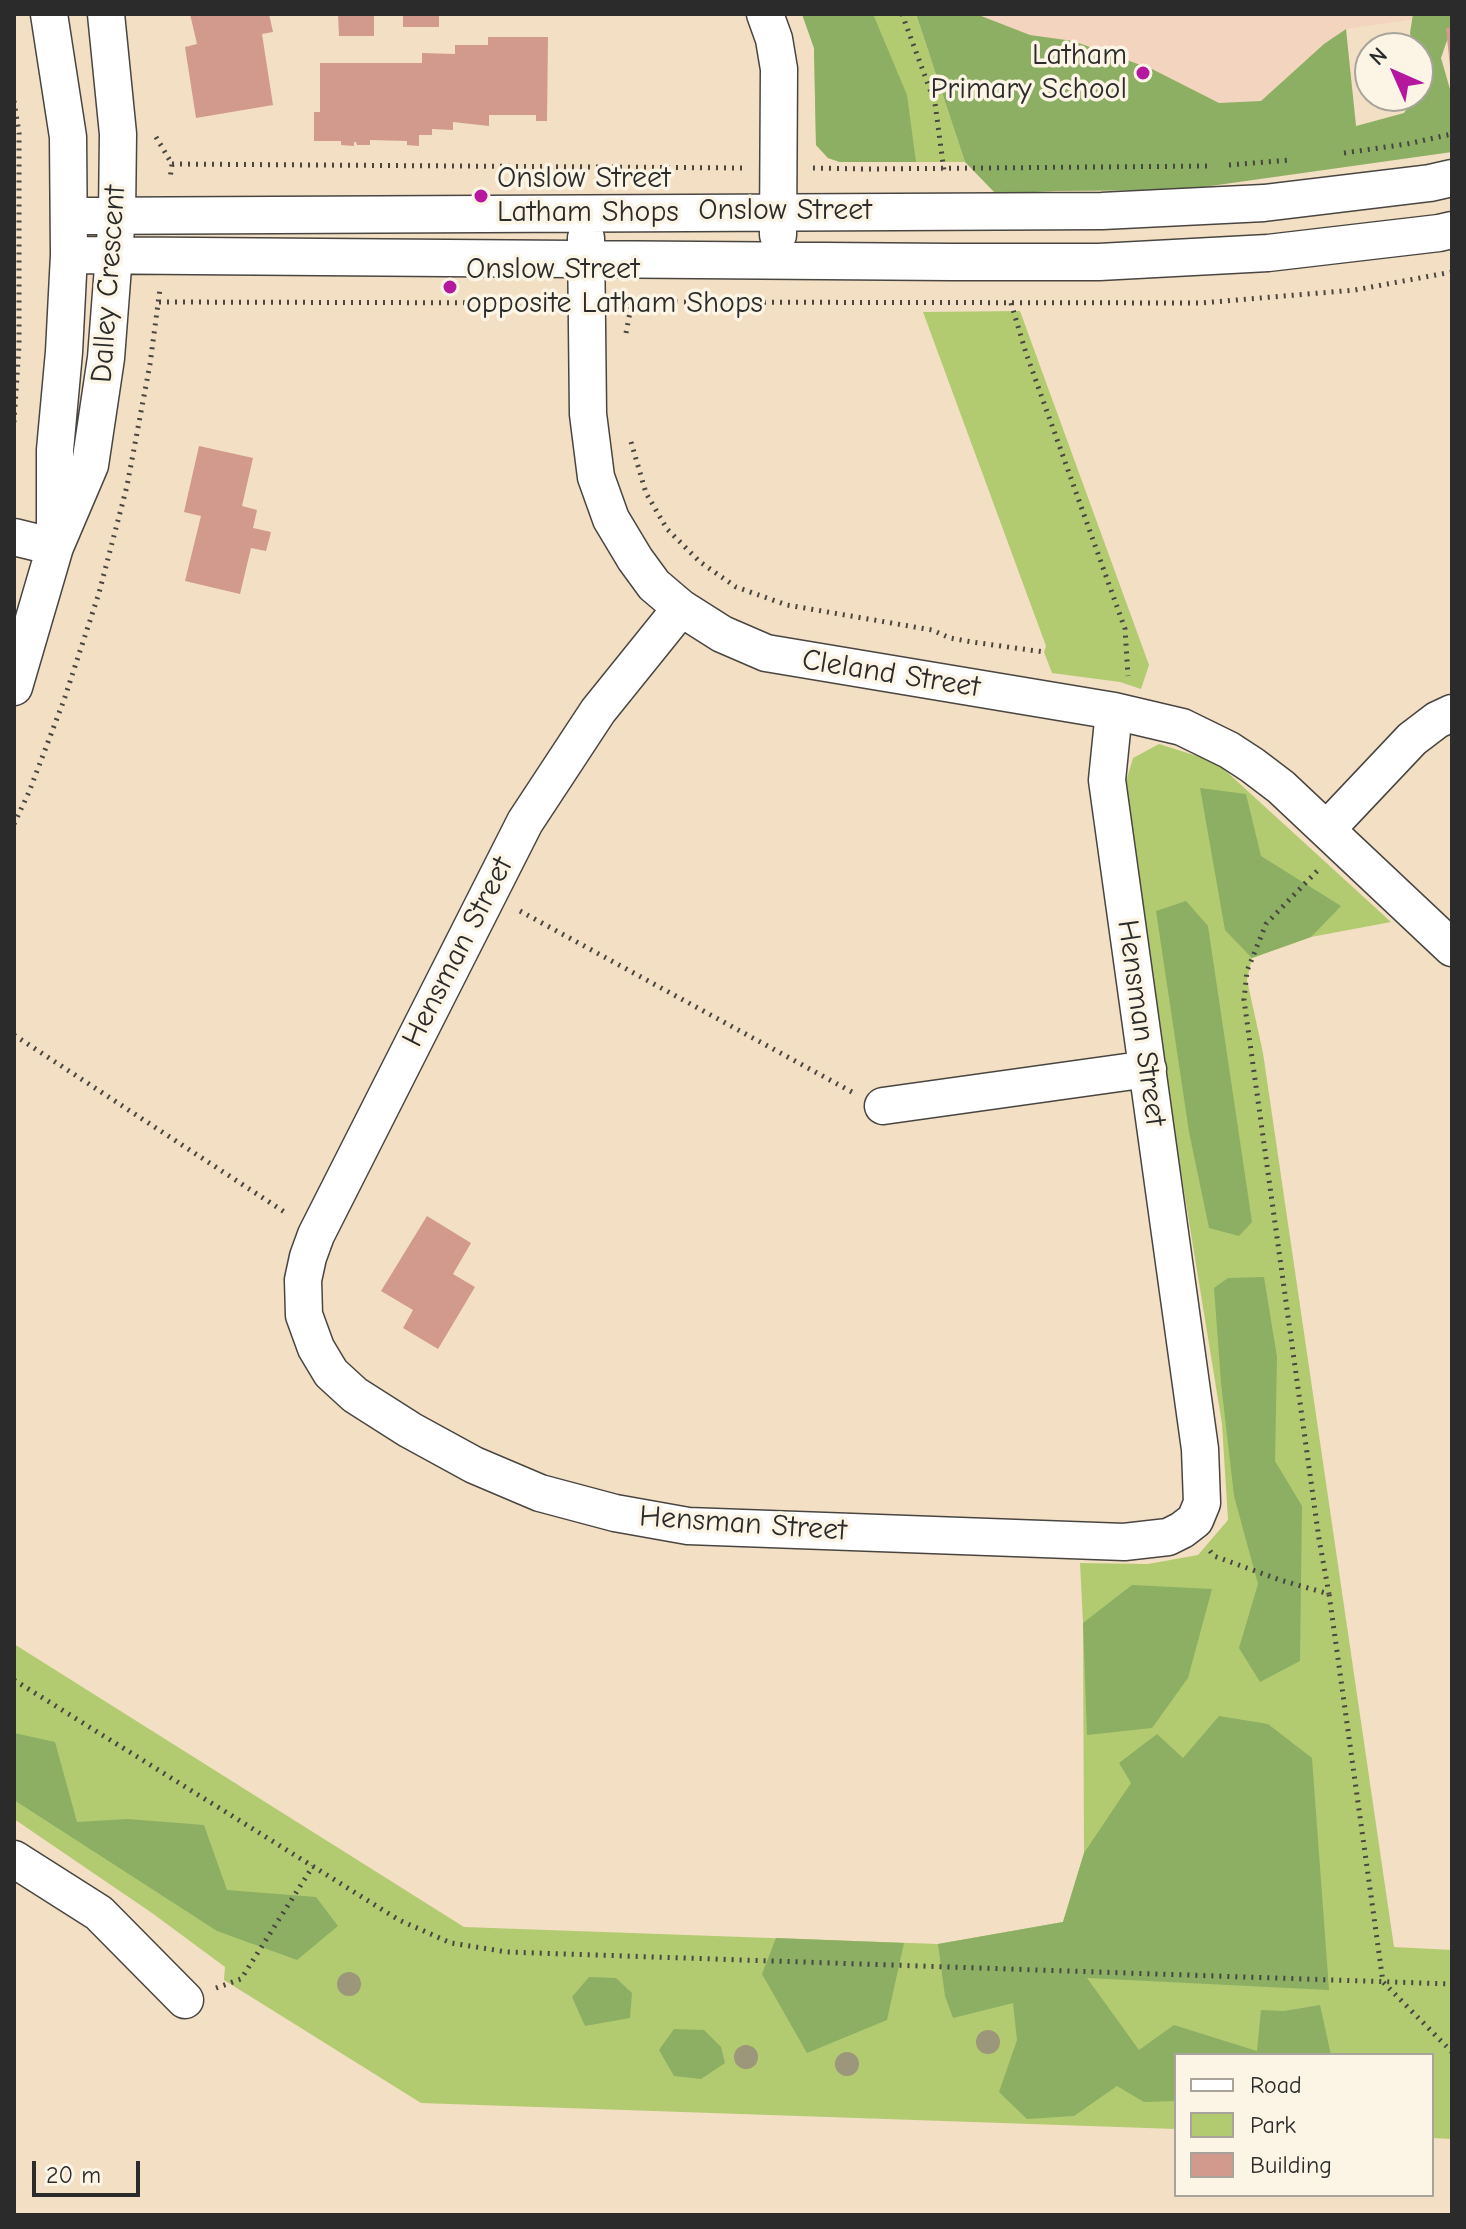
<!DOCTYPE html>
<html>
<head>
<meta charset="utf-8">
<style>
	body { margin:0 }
	#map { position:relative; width:1466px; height:2229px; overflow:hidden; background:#f3dfc3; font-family:"Comic Neue",sans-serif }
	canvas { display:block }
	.frame { position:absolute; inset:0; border:16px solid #2b2b2b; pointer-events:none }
	.legend { position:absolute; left:1174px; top:2053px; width:260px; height:144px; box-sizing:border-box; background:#fcf5e5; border:2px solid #a8a49b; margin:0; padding:10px 14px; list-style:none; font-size:24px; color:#2b2b2b }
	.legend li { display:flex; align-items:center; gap:16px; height:40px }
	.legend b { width:40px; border:2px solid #a8a49b }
	.north { position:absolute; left:1354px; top:32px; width:80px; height:80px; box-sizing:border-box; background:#fcf5e5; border:2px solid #a8a49b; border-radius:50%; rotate:315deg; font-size:22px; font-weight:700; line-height:32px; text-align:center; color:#2b2b2b }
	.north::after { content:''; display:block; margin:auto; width:28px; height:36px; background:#b5179e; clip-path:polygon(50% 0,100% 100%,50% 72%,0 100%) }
	.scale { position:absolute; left:32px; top:2161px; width:108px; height:36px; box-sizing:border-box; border:4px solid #2b2b2b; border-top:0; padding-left:10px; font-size:24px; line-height:28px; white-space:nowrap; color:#2b2b2b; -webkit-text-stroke:6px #fcf5e5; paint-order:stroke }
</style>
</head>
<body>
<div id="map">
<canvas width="1466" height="2229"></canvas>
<div class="frame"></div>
<ul class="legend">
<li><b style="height:10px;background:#fff"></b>Road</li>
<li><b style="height:22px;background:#b2cb71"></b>Park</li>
<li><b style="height:22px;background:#d19a8c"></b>Building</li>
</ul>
<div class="north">N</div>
<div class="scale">20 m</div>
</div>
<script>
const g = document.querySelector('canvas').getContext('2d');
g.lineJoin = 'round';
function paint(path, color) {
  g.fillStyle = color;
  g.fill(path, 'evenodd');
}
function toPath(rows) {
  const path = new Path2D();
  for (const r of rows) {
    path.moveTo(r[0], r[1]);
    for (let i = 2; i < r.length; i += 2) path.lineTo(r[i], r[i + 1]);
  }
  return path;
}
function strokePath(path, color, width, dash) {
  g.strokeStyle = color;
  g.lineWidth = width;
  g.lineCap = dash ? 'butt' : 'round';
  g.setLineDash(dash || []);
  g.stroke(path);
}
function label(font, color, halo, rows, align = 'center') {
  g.font = font + ' "Comic Neue",sans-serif';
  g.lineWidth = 7;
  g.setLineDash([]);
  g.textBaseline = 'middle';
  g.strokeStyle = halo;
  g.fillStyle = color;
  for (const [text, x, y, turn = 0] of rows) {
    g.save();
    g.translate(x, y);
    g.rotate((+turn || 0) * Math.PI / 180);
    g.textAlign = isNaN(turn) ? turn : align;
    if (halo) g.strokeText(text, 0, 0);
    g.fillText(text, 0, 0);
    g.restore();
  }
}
const built = toPath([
	[916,14,1449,14,1346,29,1358,142,1332,146]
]);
const green = toPath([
	[802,14,916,14,965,162,840,162,828,158,816,145,814,48],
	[1020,311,1149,665,1141,689,1120,682,1052,673,1044,652,1046,646,923,312],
	[1159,744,1216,762,1391,922,1311,937,1252,958,1247,980,1263,1053,1394,1947,1452,1950,1452,2139,1432,2138,1432,2055,1176,2055,1176,2129,421,2103,224,1980,225,1967,152,1913,14,1819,14,1644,464,1927,938,1944,1063,1922,1084,1853,1083,1623,1080,1563,1148,1564,1198,1555,1228,1520,1222,1424,1158,1031,1125,785,1133,758]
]);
const forest = toPath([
	[802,14,873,14,907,95,916,162,840,162,828,158,816,145,814,48],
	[916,14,976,14,1030,35,1073,41,1152,69,1219,103,1261,101,1324,44,1346,29,1356,126,1404,113,1415,96,1418,96,1420,87,1418,74,1418,48,1413,48,1410,33,1413,14,1452,14,1452,26,1441,58,1452,96,1452,152,1182,190,1055,191,996,194,965,162],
	[1200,788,1246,794,1261,856,1341,906,1311,937,1252,958,1225,930],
	[1186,901,1208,926,1252,1222,1239,1236,1209,1228,1189,1132,1156,911],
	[1264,1277,1277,1357,1275,1461,1302,1506,1300,1661,1260,1682,1239,1648,1258,1584,1234,1496,1221,1383,1214,1288,1228,1278],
	[1132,1585,1212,1589,1188,1678,1152,1728,1087,1735,1083,1623],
	[1219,1716,1268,1724,1312,1758,1329,1990,1087,1978,1139,2050,1174,2025,1257,2051,1261,2010,1284,2011,1320,2005,1331,2055,1176,2055,1176,2101,1144,2102,1117,2086,1074,2116,1027,2119,999,2092,1017,2040,1013,2003,953,2018,945,1996,938,1944,1063,1922,1084,1853,1131,1783,1119,1763,1157,1734,1183,1758],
	[14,1733,55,1742,77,1822,128,1819,204,1825,227,1890,316,1897,338,1926,297,1960,217,1931,14,1800],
	[776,1938,904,1943,887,2020,807,2053,762,1974],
	[589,1977,616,1978,632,1993,630,2018,585,2026,572,1997],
	[674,2029,704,2030,721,2047,725,2063,701,2079,674,2076,659,2050]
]);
const building = toPath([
	[190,14,269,14,273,32,262,34,273,105,196,118,185,47,197,44],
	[338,14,374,14,374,36,339,36],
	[403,14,439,14,439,27,403,27],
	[1452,27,1452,67,1450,67,1446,28],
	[488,37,548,37,547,121,536,121,536,115,489,115,489,126,453,122,453,130,432,129,432,135,419,135,419,146,407,145,407,141,370,140,370,145,357,145,356,142,354,142,354,146,341,145,341,141,314,141,314,112,320,112,320,63,422,63,422,53,455,54,455,45,488,45],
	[199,446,253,458,242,506,257,510,253,528,271,532,266,551,251,548,240,594,185,581,201,516,184,512],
	[427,1216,471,1243,453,1274,475,1287,438,1349,403,1328,413,1310,381,1291]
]);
const path = toPath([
	[902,14,935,103,944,171],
	[14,101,19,133,19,346,14,422],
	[156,137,172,164,170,179],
	[1344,153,1407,144,1452,134],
	[172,164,743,168],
	[1229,165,1290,160],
	[813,168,865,169,1211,166],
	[159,302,550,303],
	[620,302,1201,303,1355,290,1452,272],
	[1011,303,1026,353,1125,629,1128,676],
	[626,333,632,302],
	[631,442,646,493,667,529,700,562,736,587,787,605,932,630,950,638,972,642,1044,652],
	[14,824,29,792,64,700,99,593,127,486,150,364,160,289],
	[1317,871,1266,924,1247,971,1244,1000,1319,1539,1329,1594],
	[520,911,852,1092],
	[14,1035,286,1213],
	[1210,1551,1214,1556,1280,1580,1329,1594,1383,1982,1452,2052],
	[14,1680,399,1920,451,1943,507,1952,1452,1984],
	[216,1988,241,1979,313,1866]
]);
const minor = toPath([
	[49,14,68,137,69,255,64,352,55,450,55,533],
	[765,14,774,39,779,69,778,235],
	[69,216,1102,211,1264,203,1430,183,1452,178],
	[586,238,588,414,596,477,611,519,635,559,654,585,681,608,722,634,766,653,1114,711,1182,727,1229,750,1252,765,1281,787,1452,948],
	[69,255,950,262,1099,262,1268,253,1439,233,1452,230],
	[14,537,55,547],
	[681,608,598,711,525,822,316,1235,308,1257,303,1280,304,1315,316,1348,331,1373,355,1395,410,1430,474,1465,540,1493,615,1513,688,1526,1124,1542,1168,1537,1182,1530,1195,1520,1202,1503,1200,1449,1107,780,1114,711],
	[14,687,55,547,90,465,106,358,117,215,118,134,106,14],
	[1327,829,1412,739,1437,720,1452,713],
	[883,1106,1148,1069],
	[14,1859,99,1913,185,2000]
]);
const trees = [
	[349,1984],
	[988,2042],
	[746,2057],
	[847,2064]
];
const markers = [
	[1143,73,8,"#b5179e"],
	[481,196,8,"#b5179e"],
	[450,287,8,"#b5179e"]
];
const poiNames = [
	["Latham",1127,56,"right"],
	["Primary School",1127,90,"right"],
	["Onslow Street",497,179],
	["Latham Shops",497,213],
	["Onslow Street",466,270],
	["opposite Latham Shops",466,304]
];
const streetNames = [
	["Onslow Street",785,211],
	["Dalley Crescent",109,284,-86],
	["Cleland Street",891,674,9],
	["Hensman Street",458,952,-63],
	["Hensman Street",1141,1023,82],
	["Hensman Street",743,1524,4]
];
paint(built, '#f3d4bf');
paint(green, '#b2cb71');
paint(forest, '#8daf63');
paint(building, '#d19a8c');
strokePath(minor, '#494642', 39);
strokePath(path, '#494642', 5, [2, 6]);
strokePath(minor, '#fff', 36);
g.fillStyle = '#9c967b';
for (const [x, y] of trees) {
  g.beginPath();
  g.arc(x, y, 12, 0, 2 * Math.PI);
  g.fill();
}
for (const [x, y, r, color] of markers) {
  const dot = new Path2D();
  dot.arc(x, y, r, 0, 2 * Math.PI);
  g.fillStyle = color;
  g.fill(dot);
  strokePath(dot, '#fcf5e5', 3);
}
label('30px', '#2b2b2b', '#fcf5e5', poiNames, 'left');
label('30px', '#2b2b2b', '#fcf5e5', streetNames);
</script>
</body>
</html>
